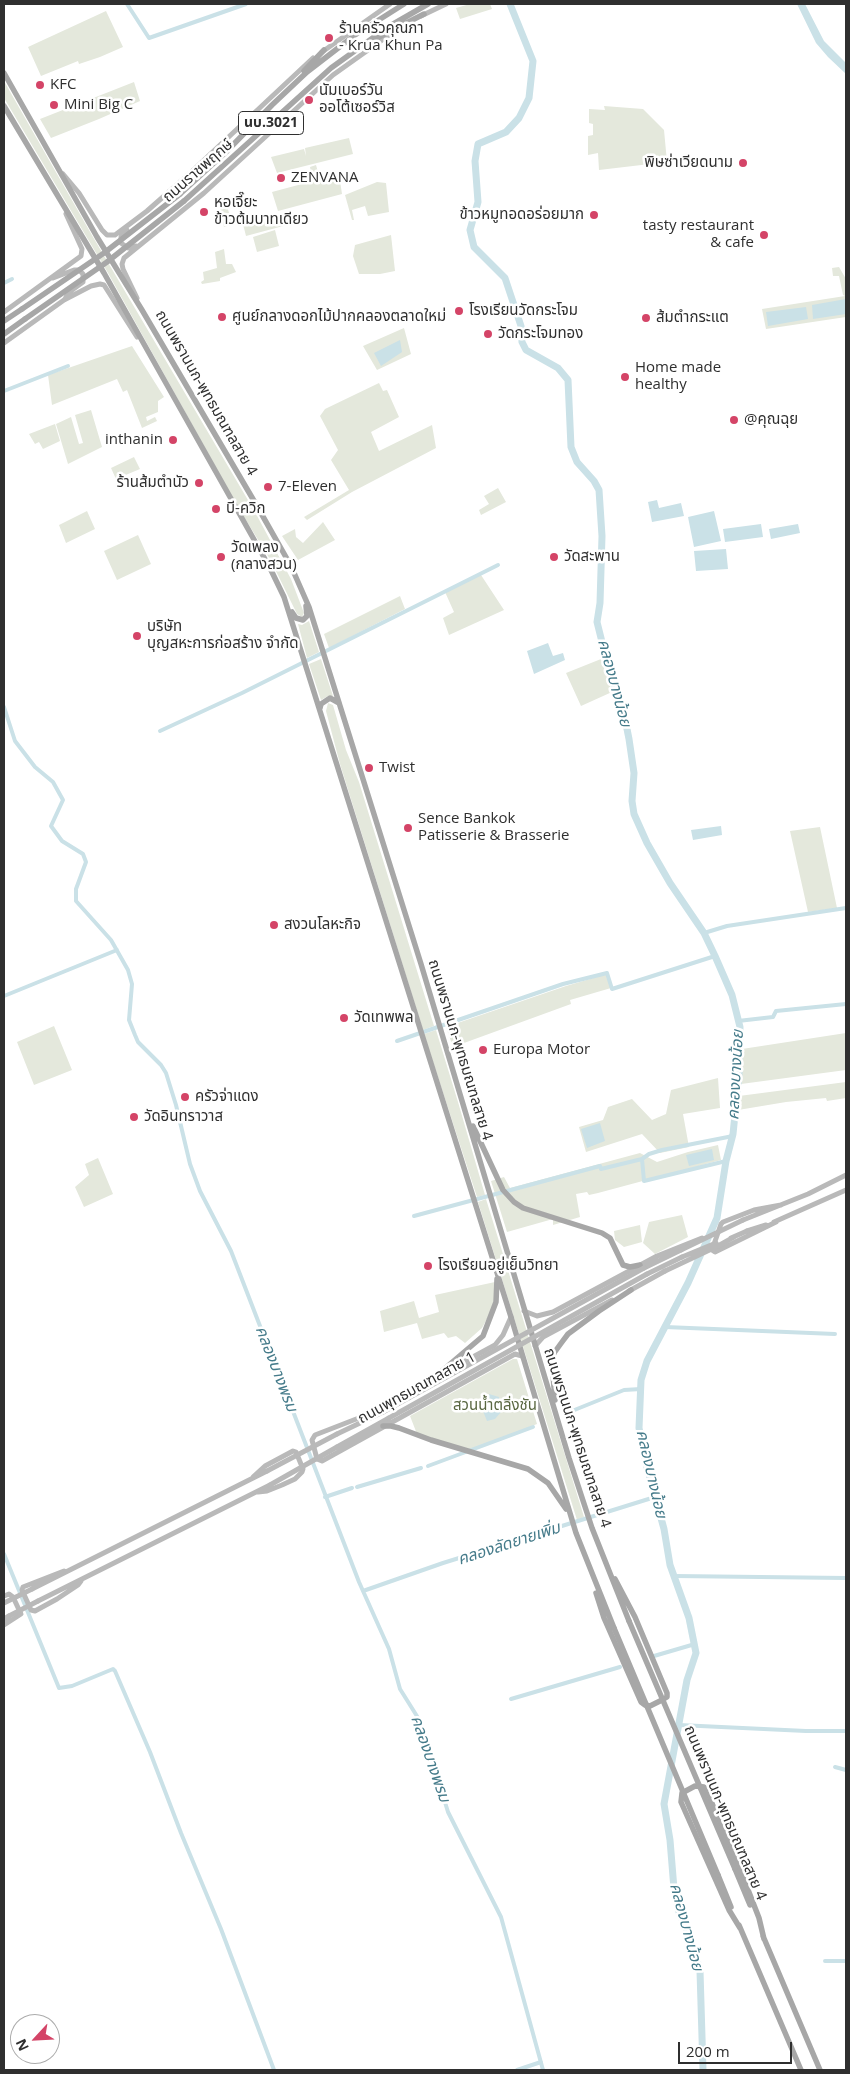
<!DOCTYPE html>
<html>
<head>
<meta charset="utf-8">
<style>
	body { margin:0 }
	#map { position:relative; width:850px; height:2074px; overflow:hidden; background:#fff; font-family:"Open Sans",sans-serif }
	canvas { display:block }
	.frame { position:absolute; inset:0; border:5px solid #2f2f2f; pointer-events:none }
	.north { position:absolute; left:10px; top:2014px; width:50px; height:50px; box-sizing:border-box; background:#fff; border:1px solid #acacac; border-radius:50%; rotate:245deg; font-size:14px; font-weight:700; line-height:20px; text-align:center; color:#2f2f2f }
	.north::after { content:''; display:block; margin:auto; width:18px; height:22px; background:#d44467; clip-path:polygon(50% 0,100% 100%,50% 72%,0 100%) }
	.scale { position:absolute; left:678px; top:2042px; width:114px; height:22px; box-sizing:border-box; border:2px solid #2f2f2f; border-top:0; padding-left:6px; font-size:15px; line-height:18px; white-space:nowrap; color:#2f2f2f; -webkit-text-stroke:4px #fff; paint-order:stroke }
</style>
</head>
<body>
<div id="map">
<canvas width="850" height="2074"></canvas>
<div class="frame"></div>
<div class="north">N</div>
<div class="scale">200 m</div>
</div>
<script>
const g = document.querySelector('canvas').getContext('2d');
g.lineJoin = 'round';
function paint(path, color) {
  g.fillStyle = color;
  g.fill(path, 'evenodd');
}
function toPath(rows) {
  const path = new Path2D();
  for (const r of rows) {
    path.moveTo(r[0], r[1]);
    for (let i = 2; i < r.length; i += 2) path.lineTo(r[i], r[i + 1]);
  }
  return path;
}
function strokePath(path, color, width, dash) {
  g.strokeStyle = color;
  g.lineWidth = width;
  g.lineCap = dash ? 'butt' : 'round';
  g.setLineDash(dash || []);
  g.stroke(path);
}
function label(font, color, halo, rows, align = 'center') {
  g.font = font + ' "Open Sans","Noto Sans Thai",sans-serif';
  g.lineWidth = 5;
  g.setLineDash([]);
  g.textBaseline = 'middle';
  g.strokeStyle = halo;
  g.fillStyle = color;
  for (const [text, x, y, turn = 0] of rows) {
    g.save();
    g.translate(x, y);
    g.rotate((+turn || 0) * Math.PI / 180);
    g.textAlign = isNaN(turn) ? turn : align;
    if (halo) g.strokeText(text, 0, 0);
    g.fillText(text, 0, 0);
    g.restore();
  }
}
const green = toPath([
	[470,4,490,4,492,9,460,19,456,8],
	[106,11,123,47,100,57,79,64,78,61,41,76,28,47],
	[4,81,93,237,255,512,291,579,304,613,302,617,297,614,271,561,235,502,108,273,4,98],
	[134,82,140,101,99,119,51,138,40,119],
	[604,106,643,109,664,130,667,162,599,170,598,153,588,155,588,136,593,135,593,124,589,123,589,109,605,110],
	[349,138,353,154,277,173,271,157,304,149,306,156,305,148],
	[316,165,320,179,339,174,342,194,278,211,272,192,313,181,310,167],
	[377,182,386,183,389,212,368,216,365,206,352,210,354,220,352,220,345,195],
	[226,203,230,216,239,215,240,222,224,227,218,205],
	[279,214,272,220,274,222,277,218,282,223,287,222,287,225,246,236,243,224],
	[275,230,279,246,257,252,253,237],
	[391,235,395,271,380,274,359,274,353,256,355,245],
	[224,249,226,264,232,264,236,272,220,278,220,281,202,284,201,282,204,280,203,272,217,268,215,252],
	[839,267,846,279,846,317,766,329,762,309,845,296,843,295,839,276,833,276,832,268],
	[404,328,411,354,377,370,363,346],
	[132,346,164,397,158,401,158,412,146,417,147,421,155,417,157,421,142,428,127,390,123,392,117,379,52,405,48,375],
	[379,383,383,391,387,390,399,417,371,432,379,451,432,425,436,448,352,492,307,520,304,517,349,490,331,460,338,450,320,416,325,409],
	[91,410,102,447,68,464,56,424,71,417,79,444,83,443,75,415],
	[55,424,60,441,43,449,39,442,35,444,29,434],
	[134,457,140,469,116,479,111,468],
	[498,488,506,502,481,515,479,510,489,504,484,496],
	[87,511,95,529,66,543,59,525],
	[323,522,335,540,298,560,282,536,295,529,296,537,303,543],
	[138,535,151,564,117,580,104,551],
	[481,575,504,610,449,635,443,618,454,612,445,592],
	[400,596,405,609,329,648,324,634],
	[309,621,319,652,307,658,298,624,302,625],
	[321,659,333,696,328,696,321,700,309,664],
	[601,659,612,692,581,706,566,673],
	[328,703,333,705,346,750,359,782,434,1026,423,1030,340,764,326,711],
	[820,827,837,908,808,912,790,831],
	[607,974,611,988,570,1000,571,1004,453,1047,446,1027,566,986],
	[54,1026,72,1070,34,1085,17,1042],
	[436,1030,458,1102,485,1195,477,1197,424,1034],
	[846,1033,846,1070,741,1084,742,1049],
	[718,1078,720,1108,683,1114,689,1147,660,1153,642,1134,586,1152,579,1127,603,1120,608,1107,632,1099,652,1120,666,1114,671,1090],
	[846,1082,846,1098,827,1101,826,1098,786,1102,738,1110,739,1096],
	[718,1145,721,1160,598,1193,589,1195,587,1192,576,1194,580,1217,553,1225,553,1219,507,1232,491,1181,504,1177,510,1188,640,1153,657,1162,688,1152],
	[98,1158,113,1194,84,1207,75,1187,89,1175,85,1164],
	[486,1199,584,1517,577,1520,478,1202],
	[682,1215,688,1237,655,1254,643,1243,649,1222],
	[640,1225,642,1242,624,1247,615,1240,614,1231],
	[495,1282,498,1292,489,1315,482,1328,465,1343,456,1336,448,1338,444,1333,422,1339,417,1323,384,1332,380,1311,414,1301,419,1318,439,1312,435,1295],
	[513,1359,517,1359,537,1424,467,1451,417,1434,410,1416]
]);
const water = toPath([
	[797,4,805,4,824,41,846,63,846,74,828,57,816,43],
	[846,299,846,314,813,319,812,305],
	[806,307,808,319,768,326,766,312],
	[400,340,402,352,381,366,374,353],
	[657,500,659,508,681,503,684,516,652,522,648,502],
	[714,511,721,541,694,547,688,517],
	[761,524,763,537,725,542,723,529],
	[798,524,800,533,771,539,769,529],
	[726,549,728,569,696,571,694,551],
	[548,643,553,656,563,653,565,660,534,674,527,651],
	[721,826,722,835,693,840,691,830],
	[600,1123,605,1141,587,1148,581,1129],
	[712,1149,714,1160,689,1166,686,1155],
	[489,1394,499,1397,501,1412,495,1419,487,1421,483,1411]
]);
const canal = toPath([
	[127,4,149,38,246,4],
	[4,283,12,279],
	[4,391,68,366],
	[4,707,15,741,35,767,53,782,63,800,51,826,62,841,83,854,86,862,76,889,76,901,111,940,128,970,132,984,129,1020,135,1035,138,1042,161,1065,166,1073,176,1105,190,1164,200,1191,231,1251,359,1582,389,1649,400,1689,420,1721,448,1812,501,1917,543,2070],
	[160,731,242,693,498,565],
	[704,933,727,926,846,908],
	[4,996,117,950],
	[738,1021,773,1017,776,1011,846,1004],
	[397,1041,563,984,607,973,612,989,715,956],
	[642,1159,649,1154,662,1150,733,1136],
	[414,1216,600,1166,601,1169,642,1159,644,1181,726,1161],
	[665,1327,835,1334],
	[567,1413,624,1390,641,1389],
	[428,1466,533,1427],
	[357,1487,421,1468],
	[325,1497,352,1488],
	[4,1554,59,1688,72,1686,113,1669,115,1671,150,1752,181,1833,221,1929,274,2070],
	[674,1576,846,1578],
	[363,1591,443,1563,655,1497],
	[654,1656,695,1644],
	[511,1699,620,1667],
	[679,1725,806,1731,846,1731],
	[835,1767,846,1770],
	[825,1961,846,1961],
	[517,2070,541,2062]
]);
const river = toPath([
	[510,4,533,61,529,98,519,118,506,132,478,144,475,161,478,202,470,230,474,247,505,278,521,326,522,342,526,350,558,368,568,380,571,447,577,462,594,481,599,490,602,536,600,603,597,622,610,674,624,714,629,739,634,773,632,801,634,814,647,843,670,883,704,933,715,956,732,995,740,1027,739,1075,733,1134,726,1161,717,1218,688,1283,647,1361,641,1380,639,1428,647,1467,664,1529,670,1565,689,1618,696,1653,687,1680,664,1804,670,1840,674,1889,679,1912,692,1942,700,1971,703,2070]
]);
const secondary = toPath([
	[421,16,446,4],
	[322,52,390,4],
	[63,174,79,193,102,230,107,235,115,235,147,211,188,175,313,58],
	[127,230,121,237,121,243,128,248,136,246],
	[53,278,74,270,79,270,83,274,83,282,68,293,65,299],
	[137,298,123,269,122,264,124,258,204,193,333,75,392,33],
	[4,312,81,256,82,249,66,214],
	[4,343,64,300,91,286,100,284,104,285,137,337],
	[743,1220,808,1194,846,1175],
	[774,1222,846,1190],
	[776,1222,715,1252,712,1250,721,1224,723,1222,754,1210,781,1205],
	[747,1231,766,1225],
	[644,1268,681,1250],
	[647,1274,682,1257],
	[629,1291,665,1271],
	[524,1311,537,1316,553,1312,657,1256,702,1238],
	[511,1317,503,1335,495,1345,364,1416,315,1435,312,1440,317,1459,322,1461,515,1354,522,1356],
	[535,1346,543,1337,612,1300],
	[337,1434,383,1412],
	[337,1447,389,1418],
	[253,1477,265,1466,293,1451,296,1452,303,1469,302,1472,295,1479,282,1485,267,1491,258,1492],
	[64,1571,23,1587,22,1590,31,1610,35,1611,57,1599,78,1585,81,1581],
	[32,1589,267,1471],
	[4,1596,9,1594,13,1597,21,1614,4,1625],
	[38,1601,270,1485],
	[4,1619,9,1616]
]);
const primary = toPath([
	[377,38,424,14],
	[304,71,324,50],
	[4,73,97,237,142,310,257,506,291,566,309,607,421,964,569,1458,592,1528,629,1621],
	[4,106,104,273,270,568,284,597,511,1317,576,1533,614,1628],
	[180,194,226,152,272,105,307,72,355,35,404,4],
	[184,201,331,68,388,27,428,4],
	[4,321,22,309],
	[4,334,25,319],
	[292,612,296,618,303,620,307,616,306,606],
	[320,708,321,704,330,698,339,703],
	[473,1126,503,1190,514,1202,523,1208,602,1233,610,1238,623,1265,630,1267,640,1265],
	[429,1382,483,1336,496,1302,497,1279],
	[555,1400,552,1362,554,1353,562,1342,568,1334,599,1311,631,1290],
	[383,1426,391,1426,399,1428,431,1440,528,1469,548,1483,566,1509],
	[596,1593,604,1618,641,1702,645,1705,650,1706,662,1700,667,1697,667,1693,635,1617,615,1579],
	[735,1869,750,1905],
	[718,1875,731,1907],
	[739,1925,801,2070],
	[740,1928,729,1910,681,1802,682,1793,695,1786,704,1787,708,1794,738,1864,759,1918,764,1939],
	[763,1936,820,2070]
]);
const secondaryBridge = toPath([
	[731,1238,747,1231],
	[681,1250,743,1220],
	[682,1257,716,1243],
	[665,1271,718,1246,734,1237],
	[383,1412,644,1268],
	[389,1418,647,1274],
	[267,1471,337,1434],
	[270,1485,337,1447],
	[4,1603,32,1589],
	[9,1616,38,1601]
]);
const primaryBridge = toPath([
	[22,309,104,253,180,194],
	[25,319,107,262,184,201],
	[629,1621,735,1869],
	[614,1628,718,1875]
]);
const markers = [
	[329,38,5,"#d44467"],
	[40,85,5,"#d44467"],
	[309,100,5,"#d44467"],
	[54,105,5,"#d44467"],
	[743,163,5,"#d44467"],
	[281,178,5,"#d44467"],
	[204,212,5,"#d44467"],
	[594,215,5,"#d44467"],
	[764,235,5,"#d44467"],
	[459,311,5,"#d44467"],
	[222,317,5,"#d44467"],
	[646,318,5,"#d44467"],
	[488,334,5,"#d44467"],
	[625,377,5,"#d44467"],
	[734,420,5,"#d44467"],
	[173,440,5,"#d44467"],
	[199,483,5,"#d44467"],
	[268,487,5,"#d44467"],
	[216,509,5,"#d44467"],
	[221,557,5,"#d44467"],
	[554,557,5,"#d44467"],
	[137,636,5,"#d44467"],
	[369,768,5,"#d44467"],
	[408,828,5,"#d44467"],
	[274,925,5,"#d44467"],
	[344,1018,5,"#d44467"],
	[483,1050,5,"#d44467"],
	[185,1097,5,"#d44467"],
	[134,1117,5,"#d44467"],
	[428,1266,5,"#d44467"]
];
const shields = [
	[271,123,65]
];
const shieldNames = [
	["นบ.3021",271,123]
];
const poiNames = [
	["ร้านครัวคุณภา",339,29],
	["- Krua Khun Pa",339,46],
	["KFC",50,85],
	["นัมเบอร์วัน",319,91],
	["ออโต้เซอร์วิส",319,108],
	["Mini Big C",64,105],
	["พิษซ่าเวียดนาม",733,163,"right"],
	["ZENVANA",291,178],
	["หอเจี๊ยะ",214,203],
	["ข้าวต้มบาทเดียว",214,220],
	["ข้าวหมูทอดอร่อยมาก",584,215,"right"],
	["tasty restaurant",754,226,"right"],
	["& cafe",754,243,"right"],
	["โรงเรียนวัดกระโจม",469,311],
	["ศูนย์กลางดอกไม้ปากคลองตลาดใหม่",232,317],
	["ส้มตำกระแต",656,318],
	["วัดกระโจมทอง",498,334],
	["Home made",635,368],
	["healthy",635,385],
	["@คุณฉุย",744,420],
	["inthanin",163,440,"right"],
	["ร้านส้มตำนัว",189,483,"right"],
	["7-Eleven",278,487],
	["บี-ควิก",226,509],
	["วัดเพลง",231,548],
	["(กลางสวน)",231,565],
	["วัดสะพาน",564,557],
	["บริษัท",147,627],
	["บุญสหะการก่อสร้าง จำกัด",147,644],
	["Twist",379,768],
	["Sence Bankok",418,819],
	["Patisserie & Brasserie",418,836],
	["สงวนโลหะกิจ",284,925],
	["วัดเทพพล",354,1018],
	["Europa Motor",493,1050],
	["ครัวจ่าแดง",195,1097],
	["วัดอินทราวาส",144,1117],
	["โรงเรียนอยู่เย็นวิทยา",438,1266]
];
const streetNames = [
	["ถนนราชพฤกษ์",198,171,-41],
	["ถนนพรานนก-พุทธมณฑลสาย 4",206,393,60],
	["ถนนพรานนก-พุทธมณฑลสาย 4",460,1050,73],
	["ถนนพุทธมณฑลสาย 1",417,1388,-29],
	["ถนนพรานนก-พุทธมณฑลสาย 4",577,1438,72],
	["ถนนพรานนก-พุทธมณฑลสาย 4",725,1813,67]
];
const parkNames = [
	["สวนน้ำตลิ่งชัน",495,1406]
];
const waterNames = [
	["คลองบางน้อย",614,683,75],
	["คลองบางน้อย",736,1075,-87],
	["คลองบางพรม",276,1369,69],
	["คลองบางน้อย",651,1474,77],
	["คลองลัดยายเพิ่ม",509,1544,-18],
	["คลองบางพรม",430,1759,71],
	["คลองบางน้อย",686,1927,75]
];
paint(green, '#e4e8dc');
paint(water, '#cae1e7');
strokePath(canal, '#cae1e7', 4);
strokePath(river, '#cae1e7', 7);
strokePath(secondary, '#b9b9b9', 5);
strokePath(primary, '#a7a7a7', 5.5);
strokePath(secondaryBridge, '#b9b9b9', 5);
strokePath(primaryBridge, '#a7a7a7', 5.5);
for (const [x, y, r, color] of markers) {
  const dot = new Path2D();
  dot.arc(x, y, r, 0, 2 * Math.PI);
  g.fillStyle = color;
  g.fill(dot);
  strokePath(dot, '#fff', 2);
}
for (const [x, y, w] of shields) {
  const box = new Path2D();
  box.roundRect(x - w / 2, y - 11.5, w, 23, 4);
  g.fillStyle = '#fff';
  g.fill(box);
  strokePath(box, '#2f2f2f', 1);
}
label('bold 14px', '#2f2f2f', null, shieldNames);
label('15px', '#2f2f2f', '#fff', poiNames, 'left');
label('15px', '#2f2f2f', '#fff', streetNames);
label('15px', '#596741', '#fff', parkNames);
label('italic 16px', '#457b8a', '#fff', waterNames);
</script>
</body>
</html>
